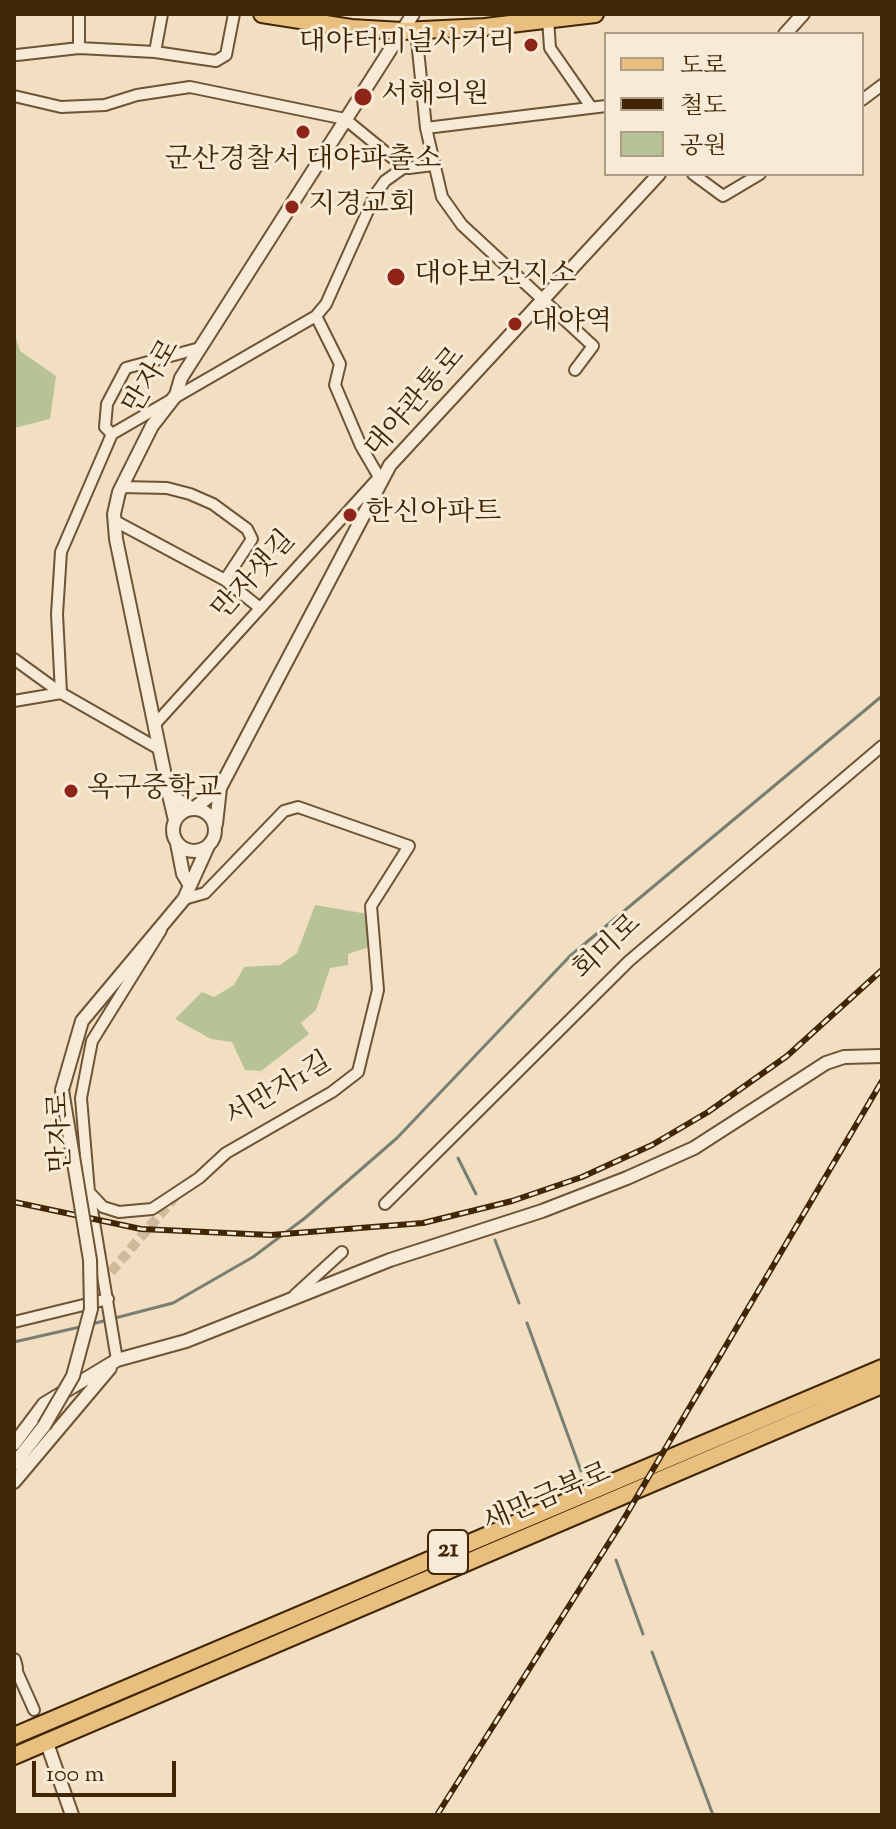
<!DOCTYPE html>
<html>
<head>
<meta charset="utf-8">
<style>
	body { margin:0 }
	#map { position:relative; width:896px; height:1829px; overflow:hidden; background:#f2dec1; font-family:"Sorts Mill Goudy","Noto Serif KR",serif }
	canvas { display:block }
	.frame { position:absolute; inset:0; border:16px solid #402605; pointer-events:none }
	.legend { position:absolute; left:604px; top:32px; width:260px; height:144px; box-sizing:border-box; background:#f7ead7; border:2px solid #ae9c83; margin:0; padding:10px 14px; list-style:none; font-size:24px; color:#402605 }
	.legend li { display:flex; align-items:center; gap:16px; height:40px }
	.legend b { width:40px; border:2px solid #ae9c83 }
	.scale { position:absolute; left:32px; top:1761px; width:144px; height:36px; box-sizing:border-box; border:4px solid #402605; border-top:0; padding-left:10px; font-size:24px; line-height:28px; white-space:nowrap; color:#402605; -webkit-text-stroke:6px #f7ead7; paint-order:stroke }
</style>
</head>
<body>
<div id="map">
<canvas width="896" height="1829"></canvas>
<div class="frame"></div>
<ul class="legend">
<li><b style="height:10px;background:#e9bf80"></b>도로</li>
<li><b style="height:10px;background:#402605"></b>철도</li>
<li><b style="height:22px;background:#b7c296"></b>공원</li>
</ul>
<div class="scale">100 m</div>
</div>
<script>
const g = document.querySelector('canvas').getContext('2d');
g.lineJoin = 'round';
function paint(path, color) {
  g.fillStyle = color;
  g.fill(path, 'evenodd');
}
function toPath(rows) {
  const path = new Path2D();
  for (const r of rows) {
    if (r.length === 3) {
      path.moveTo(r[0] + r[2], r[1]);
      path.arc(r[0], r[1], r[2], 0, 2 * Math.PI);
      continue;
    }
    path.moveTo(r[0], r[1]);
    for (let i = 2; i < r.length; i += 2) path.lineTo(r[i], r[i + 1]);
  }
  return path;
}
function strokePath(path, color, width, dash) {
  g.strokeStyle = color;
  g.lineWidth = width;
  g.lineCap = dash ? 'butt' : 'round';
  g.setLineDash(dash || []);
  g.stroke(path);
}
function label(font, color, halo, rows, align = 'center') {
  g.font = font + ' "Sorts Mill Goudy","Noto Serif KR",serif';
  g.lineWidth = 6;
  g.setLineDash([]);
  g.textBaseline = 'middle';
  g.strokeStyle = halo;
  g.fillStyle = color;
  for (const [text, x, y, turn = 0] of rows) {
    g.save();
    g.translate(x, y);
    g.rotate((+turn || 0) * Math.PI / 180);
    g.textAlign = isNaN(turn) ? turn : align;
    if (halo) g.strokeText(text, 0, 0);
    g.fillText(text, 0, 0);
    g.restore();
  }
}
const green = toPath([
	[14,332,20,351,56,376,50,419,14,428],
	[315,905,368,914,369,947,348,954,348,965,330,968,316,1010,301,1023,309,1034,261,1071,245,1070,232,1042,211,1039,175,1019,202,992,214,997,234,985,244,967,280,965,297,953]
]);
const stream = toPath([
	[458,1158,476,1194],
	[495,1240,519,1303],
	[527,1323,581,1471],
	[92,1324,173,1303,253,1257,305,1218,397,1138,570,956,882,696],
	[14,1342,80,1327],
	[616,1560,643,1634],
	[652,1652,713,1815]
]);
const minorTunnel = toPath([
	[111,1272,175,1197]
]);
const minor = toPath([
	[548,19,550,48,591,107],
	[416,30,426,128,442,197,462,225,593,346,575,370],
	[79,48,79,14],
	[155,52,162,14],
	[17,55,79,48,155,52,216,61,226,55,234,14],
	[14,96,61,107,105,105,137,95,190,87,345,119,400,164,409,168,433,165],
	[862,100,882,85],
	[426,128,606,106],
	[693,174,723,196,760,174],
	[316,316,340,364,335,385,361,446,379,477],
	[112,434,105,427,107,404,126,368,200,348],
	[121,487,167,488,190,494,213,504,247,529,252,539,225,580],
	[115,521,225,580,260,608],
	[14,659,61,693,159,749],
	[14,701,61,693,57,614,61,552,112,434,316,316,326,304,375,195,385,181,406,166],
	[157,722,381,475],
	[89,1192,103,1207,119,1212,152,1209,199,1178,226,1153,332,1092,358,1072,378,990,371,906,409,846,298,807,284,811,205,893,184,899],
	[385,1204,629,961,882,746],
	[295,1295,342,1252],
	[14,1322,108,1299],
	[117,1360,89,1192,81,1098,92,1041,161,930],
	[14,1665,34,1710]
]);
const tertiary = toPath([
	[785,34,803,14],
	[220,788,390,465,659,174],
	[169,795,116,539,114,514,119,492,152,426,176,395,181,378,413,14],
	[194,830,21],
	[175,820,169,795,193,809,220,788,216,824],
	[177,843,183,874,189,884],
	[62,1090,82,1021,184,899,208,846],
	[14,1444,44,1404,117,1360,186,1341,390,1260,542,1211,627,1178,694,1148,826,1063,844,1057,882,1056],
	[14,1464,44,1426],
	[14,1482,110,1368],
	[14,1660,16,1668],
	[49,1749,72,1815]
]);
const primary = toPath([
	[262,14,351,28,402,31,485,27,595,14]
]);
const trunk = toPath([
	[14,1736,882,1368],
	[14,1756,882,1385]
]);
const rail = toPath([
	[14,1202,141,1229,271,1235,423,1223,512,1201,582,1177,652,1145,708,1112,787,1056,882,970],
	[437,1815,622,1522,882,1081]
]);
const tertiaryBridge = toPath([
	[44,1426,73,1376,91,1309,90,1260,62,1090]
]);
const markers = [
	[531,45,8,"#8f2418"],
	[363,97,10,"#8f2418"],
	[303,132,8,"#8f2418"],
	[292,207,8,"#8f2418"],
	[396,277,10,"#8f2418"],
	[515,324,8,"#8f2418"],
	[350,515,8,"#8f2418"],
	[71,791,8,"#8f2418"]
];
const shields = [
	[448,1552,40]
];
const shieldNames = [
	["21",448,1552]
];
const poiNames = [
	["대야터미널사거리",515,45,"right"],
	["서해의원",381,97],
	["군산경찰서 대야파출소",303,162,"center"],
	["지경교회",308,207],
	["대야보건지소",414,277],
	["대야역",531,324],
	["한신아파트",366,515],
	["옥구중학교",87,791]
];
const streetNames = [
	["만자로",154,378,-59],
	["대야관통로",417,404,-49],
	["만자샛길",256,577,-48],
	["회미로",609,949,-43],
	["서만자1길",280,1092,-31],
	["만자로",63,1132,-92],
	["새만금북로",548,1500,-23]
];
paint(green, '#b7c296');
strokePath(stream, '#787f72', 3);
strokePath(minorTunnel, '#ceb99b', 10, [10, 5]);
strokePath(minor, '#6c5434', 14);
strokePath(tertiary, '#6c5434', 16);
strokePath(primary, '#402605', 20);
strokePath(trunk, '#402605', 20);
strokePath(minor, '#f7ead7', 10);
strokePath(tertiary, '#f7ead7', 12);
strokePath(primary, '#e9bf80', 16);
strokePath(trunk, '#e9bf80', 16);
strokePath(rail, '#402605', 6);
strokePath(rail, '#f7ead7', 3, [9]);
strokePath(tertiaryBridge, '#6c5434', 16, []);
strokePath(tertiaryBridge, '#f7ead7', 12);
for (const [x, y, r, color] of markers) {
  const dot = new Path2D();
  dot.arc(x, y, r, 0, 2 * Math.PI);
  g.fillStyle = color;
  g.fill(dot);
  strokePath(dot, '#f7ead7', 3);
}
for (const [x, y, w] of shields) {
  const box = new Path2D();
  box.roundRect(x - w / 2, y - 22, w, 44, 6);
  g.fillStyle = '#f7ead7';
  g.fill(box);
  strokePath(box, '#402605', 2);
}
label('bold 26px', '#402605', null, shieldNames);
label('28px', '#402605', '#f7ead7', poiNames, 'left');
label('28px', '#402605', '#f7ead7', streetNames);
</script>
</body>
</html>
